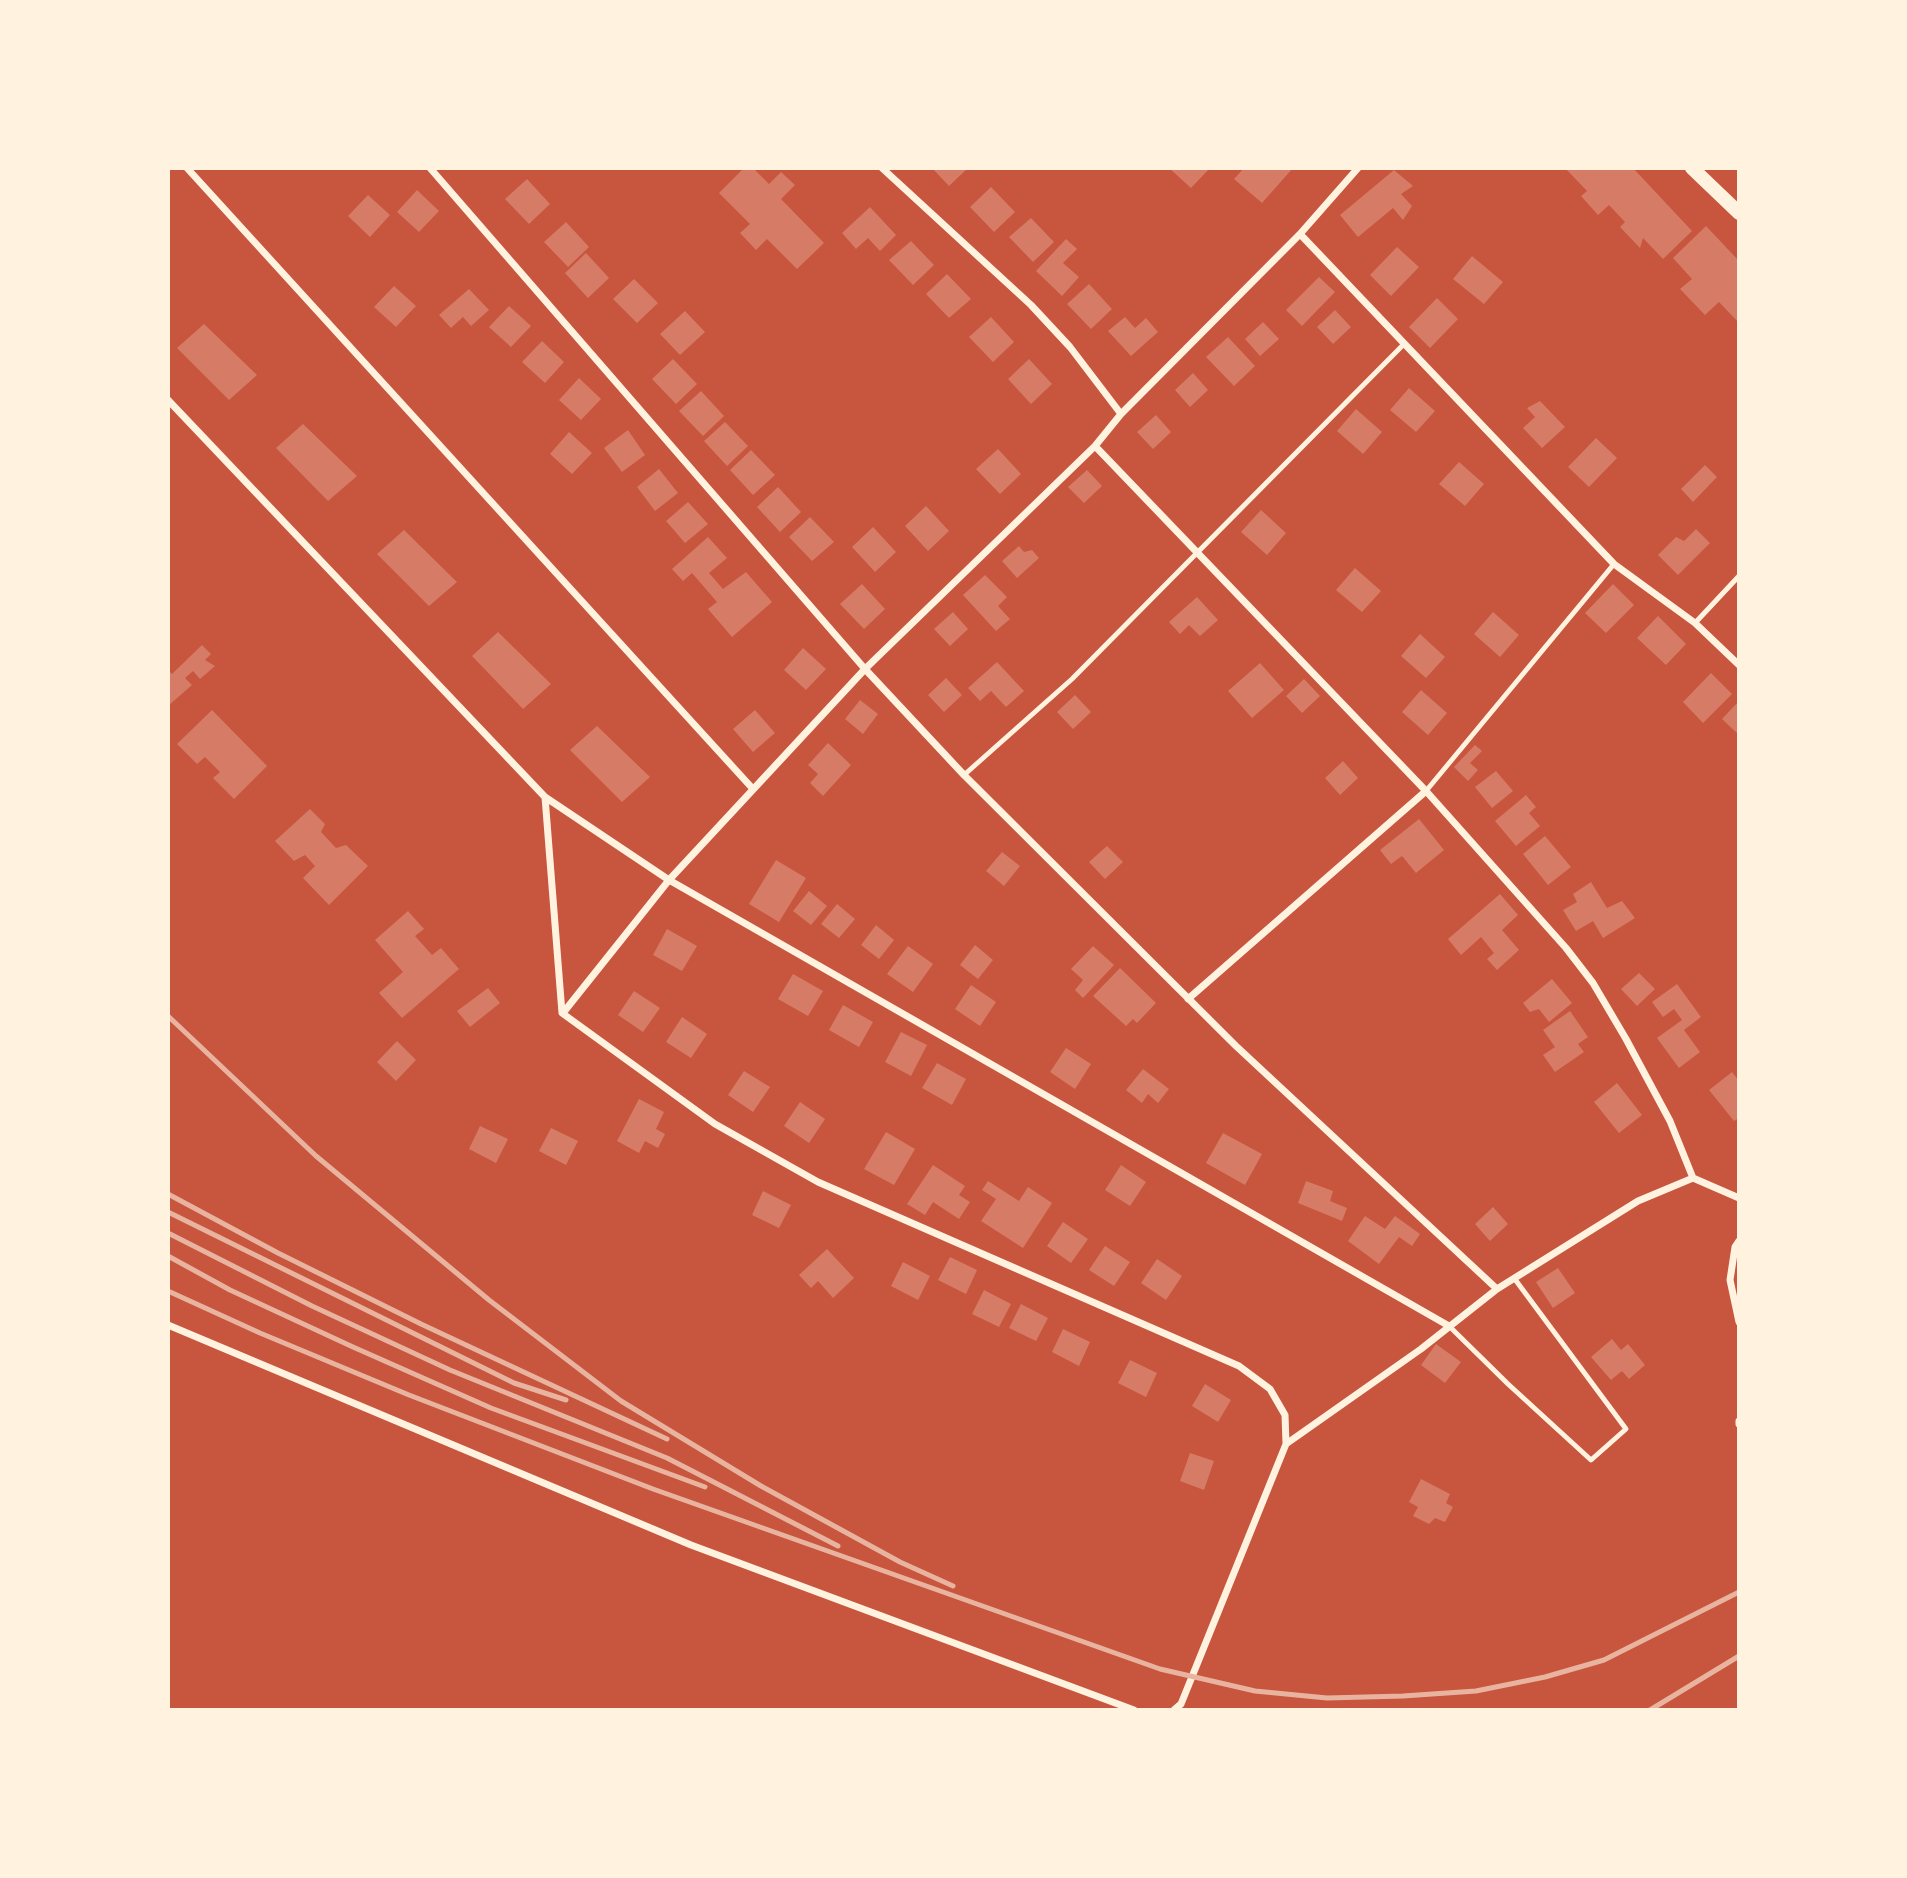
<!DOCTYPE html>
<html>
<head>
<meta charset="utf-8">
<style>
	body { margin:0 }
	#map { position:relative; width:1907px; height:1878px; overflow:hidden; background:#c8553d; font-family:Ubuntu,sans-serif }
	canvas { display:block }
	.frame { position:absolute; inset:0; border:170px solid #fff3e0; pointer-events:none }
</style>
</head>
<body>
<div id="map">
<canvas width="1907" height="1878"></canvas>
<div class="frame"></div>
</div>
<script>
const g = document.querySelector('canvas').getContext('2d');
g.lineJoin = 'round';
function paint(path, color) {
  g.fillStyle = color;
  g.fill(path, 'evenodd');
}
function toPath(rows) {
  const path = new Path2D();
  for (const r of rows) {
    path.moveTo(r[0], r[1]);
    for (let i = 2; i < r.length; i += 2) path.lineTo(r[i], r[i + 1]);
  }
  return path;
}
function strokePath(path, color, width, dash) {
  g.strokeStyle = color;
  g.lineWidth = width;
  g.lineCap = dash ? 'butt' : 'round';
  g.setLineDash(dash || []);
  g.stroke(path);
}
const building = toPath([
	[744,168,753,168,769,184,781,172,795,185,781,199,824,243,797,269,767,239,756,250,740,233,750,224,719,193],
	[932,168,968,168,949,186],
	[1169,168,1210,168,1191,188],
	[1244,168,1293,168,1262,203,1234,179],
	[1565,168,1633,168,1692,231,1663,259,1643,238,1640,248,1620,227,1625,222,1609,205,1598,215,1581,196,1587,191],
	[1394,170,1413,186,1401,194,1412,206,1403,220,1393,208,1358,237,1340,215],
	[527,179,550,204,529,224,505,199],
	[991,187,1015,212,994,232,970,207],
	[417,190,439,211,419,232,397,212],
	[368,195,390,215,370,237,348,216],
	[870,207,896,235,880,251,868,238,856,249,842,233],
	[1031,218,1054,242,1033,262,1009,237],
	[566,222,589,247,568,267,544,242],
	[1706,226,1739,261,1739,323,1719,302,1705,315,1680,289,1692,279,1673,258],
	[1066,239,1077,249,1063,263,1079,277,1062,296,1036,271],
	[911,241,934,265,913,285,889,260],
	[1397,247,1419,267,1391,296,1370,275],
	[586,253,609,278,588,298,565,273],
	[1472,256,1503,282,1484,304,1453,279],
	[947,274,971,299,949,318,926,294],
	[1319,277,1335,292,1302,326,1286,310],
	[634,279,658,303,637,323,613,299],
	[1089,284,1112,309,1091,329,1067,304],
	[394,286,416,306,396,327,374,307],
	[469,289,489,310,471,326,463,317,451,328,439,315],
	[1437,298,1458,319,1430,348,1409,327],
	[509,306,531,326,511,347,489,327],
	[1335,310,1351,327,1333,344,1317,327],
	[685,311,705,332,680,355,660,334],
	[991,317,1014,342,993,362,969,337],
	[1125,317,1135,328,1146,318,1158,332,1131,356,1108,331],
	[1263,322,1279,339,1260,356,1245,339],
	[204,324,257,375,229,400,177,348],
	[1228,337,1255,366,1234,386,1206,357],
	[542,341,564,362,545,383,522,362],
	[673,359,697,384,676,404,652,379],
	[1029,359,1052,384,1031,404,1008,379],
	[1193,373,1208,390,1190,407,1175,390],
	[579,378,601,399,581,420,559,400],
	[1409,388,1435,411,1416,432,1390,410],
	[701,391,724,416,703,436,679,411],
	[1540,401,1565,427,1542,448,1523,428,1535,417,1527,408],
	[1356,409,1382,432,1363,454,1337,431],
	[1156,415,1171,432,1153,449,1137,432],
	[725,422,748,446,727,466,704,441],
	[303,424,357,476,328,501,276,448],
	[628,430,645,455,622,472,604,448],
	[569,432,592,453,572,474,550,454],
	[1596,438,1617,458,1589,487,1568,467],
	[998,449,1021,474,1000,494,976,469],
	[751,450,775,475,753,495,730,470],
	[1459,462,1484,484,1465,506,1439,484],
	[1705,465,1717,477,1693,502,1681,489],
	[659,469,678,493,655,511,637,487],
	[1087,470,1102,486,1084,503,1068,487],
	[778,487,801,512,780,532,757,507],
	[688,502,708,524,685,543,666,521],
	[926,506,949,531,928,551,905,526],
	[1261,510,1286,533,1267,555,1241,532],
	[810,517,834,542,812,561,789,537],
	[873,527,896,552,875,572,852,547],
	[1696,529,1710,543,1678,575,1658,555,1676,537,1684,541],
	[404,530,457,582,429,606,377,554],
	[708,537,727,558,709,573,723,589,746,572,772,602,732,637,708,609,717,602,692,573,683,581,672,569],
	[1019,546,1024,552,1032,550,1039,558,1017,578,1002,561],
	[1355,568,1381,591,1362,612,1336,590],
	[985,575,1007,597,998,606,1010,619,996,631,963,595],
	[862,584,885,609,864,629,840,604],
	[1613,584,1634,605,1606,633,1585,613],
	[1197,597,1218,620,1200,636,1189,625,1180,634,1169,622],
	[953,612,968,629,950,646,934,629],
	[1493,612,1519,635,1500,657,1474,634],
	[1658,616,1686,644,1666,665,1637,638],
	[498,632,551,684,523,709,472,656],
	[1420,634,1445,657,1426,678,1401,656],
	[202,645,211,654,205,660,215,666,200,679,193,671,185,678,192,685,168,706,168,670,172,674],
	[803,648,826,669,806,690,784,670],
	[997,662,1024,691,1006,707,991,691,980,701,968,688],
	[1260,663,1284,690,1252,718,1228,691],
	[1711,673,1732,694,1703,723,1683,702],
	[946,678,962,695,944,712,928,695],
	[1304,679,1320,696,1302,713,1286,696],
	[1421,690,1447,713,1428,735,1402,712],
	[1075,695,1091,712,1073,729,1057,712],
	[860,700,878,714,863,734,845,719],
	[1739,701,1739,735,1722,719],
	[212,710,267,766,234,799,213,778,220,772,205,757,197,764,177,744],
	[755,710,775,733,753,752,733,729],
	[597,726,650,777,622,802,570,750],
	[828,743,851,765,823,796,810,783,818,774,808,765],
	[1475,745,1482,751,1470,763,1478,770,1468,781,1454,767],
	[1343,761,1358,778,1340,795,1325,778],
	[1496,771,1513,791,1492,808,1475,787],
	[1526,795,1536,807,1529,813,1540,826,1516,846,1495,821],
	[310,809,325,824,321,832,336,848,346,845,368,866,329,905,303,878,315,866,305,855,294,861,275,841],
	[1419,819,1444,850,1416,873,1402,856,1391,864,1380,850],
	[1545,836,1571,867,1548,885,1523,854],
	[1107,846,1123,862,1105,879,1089,862],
	[1002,852,1020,866,1004,886,986,871],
	[776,860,806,878,779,922,749,904],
	[1591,882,1607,908,1622,901,1635,918,1603,938,1593,921,1576,931,1563,910,1577,902,1573,894],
	[809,891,827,906,811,925,793,911],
	[1500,894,1518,915,1502,930,1519,950,1497,970,1487,959,1494,953,1481,937,1461,955,1448,939],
	[837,904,855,919,839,938,821,924],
	[408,911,424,929,415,936,432,955,441,948,459,969,402,1018,379,993,403,972,375,940],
	[876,925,894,940,879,959,861,945],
	[667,929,697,946,682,971,653,955],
	[975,945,993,960,978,979,960,965],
	[908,946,933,964,913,992,887,974],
	[1093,946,1114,965,1083,998,1075,990,1083,980,1071,969],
	[1120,968,1156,1003,1137,1023,1133,1019,1126,1026,1093,996],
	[1639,973,1655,989,1637,1006,1621,989],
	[793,974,823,991,808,1016,778,999],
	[1552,979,1572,1003,1549,1022,1539,1009,1530,1012,1523,1003],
	[1677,984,1701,1017,1684,1030,1700,1052,1679,1068,1657,1038,1682,1020,1674,1009,1663,1017,1652,1002],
	[971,985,996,1002,980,1026,955,1009],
	[488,988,500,1003,470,1027,457,1011],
	[634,991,660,1008,643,1032,618,1015],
	[843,1005,873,1022,859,1047,829,1030],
	[1570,1011,1588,1037,1578,1044,1584,1052,1555,1072,1543,1055,1555,1047,1543,1030],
	[682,1017,707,1034,691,1058,666,1042],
	[901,1032,927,1045,911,1076,885,1062],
	[397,1041,416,1060,396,1081,377,1062],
	[1066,1048,1091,1064,1075,1089,1050,1072],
	[937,1063,966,1079,952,1105,922,1088],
	[1143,1069,1169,1089,1158,1103,1148,1094,1142,1103,1126,1090],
	[744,1071,770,1087,753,1112,728,1095],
	[1732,1072,1739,1081,1739,1118,1734,1121,1709,1090],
	[1617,1083,1642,1115,1619,1133,1594,1102],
	[639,1099,664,1112,656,1129,665,1134,658,1148,645,1141,639,1153,617,1141],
	[800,1102,825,1119,809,1143,784,1126],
	[480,1126,508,1139,496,1163,469,1149],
	[551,1128,578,1141,566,1165,539,1151],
	[886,1132,915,1149,894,1185,864,1169],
	[1223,1133,1262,1154,1245,1185,1206,1163],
	[933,1165,965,1186,959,1195,970,1202,959,1219,933,1202,925,1215,907,1204],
	[1121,1165,1146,1182,1130,1206,1105,1190],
	[988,1181,1019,1201,1028,1187,1052,1203,1023,1248,981,1221,996,1199,982,1190],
	[1306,1181,1333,1191,1330,1201,1347,1208,1342,1221,1298,1203],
	[763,1191,791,1205,779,1228,752,1215],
	[1493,1207,1508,1224,1490,1241,1475,1224],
	[1365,1216,1385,1229,1395,1216,1420,1234,1412,1246,1399,1237,1379,1264,1348,1241],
	[1063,1222,1088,1239,1071,1263,1047,1246],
	[1105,1246,1130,1262,1114,1286,1089,1270],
	[827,1249,854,1278,833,1298,818,1281,811,1288,799,1275],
	[950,1257,977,1270,966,1294,938,1280],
	[1157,1259,1182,1276,1166,1300,1141,1283],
	[903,1262,930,1276,918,1300,891,1286],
	[1558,1268,1575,1293,1553,1308,1536,1282],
	[984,1290,1011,1304,999,1327,972,1314],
	[1021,1304,1048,1318,1036,1341,1009,1328],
	[1063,1329,1090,1342,1079,1366,1052,1352],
	[1612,1339,1621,1350,1628,1344,1645,1365,1629,1379,1622,1371,1611,1380,1591,1357],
	[1436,1344,1461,1362,1445,1383,1421,1365],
	[1130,1360,1157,1373,1146,1397,1118,1383],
	[1205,1384,1231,1400,1218,1422,1192,1406],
	[1190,1453,1214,1461,1204,1490,1180,1481],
	[1421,1479,1450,1494,1446,1503,1453,1507,1445,1522,1435,1518,1429,1524,1413,1516,1418,1507,1409,1502]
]);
const service = toPath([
	[1695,623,1739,576],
	[964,775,1072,679,1404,344],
	[1426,791,1614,564],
	[1449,1326,1508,1384,1591,1460,1626,1429,1514,1278]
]);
const minor = toPath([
	[187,168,753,789],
	[430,168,865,669,964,775,1236,1046,1497,1289],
	[882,168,1031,305,1070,347,1121,414],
	[1300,234,1614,564,1695,623,1739,665],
	[168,400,545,797,562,1013,715,1124,818,1182,1239,1366,1270,1389,1285,1415,1286,1444,1181,1704,1174,1710],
	[1095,446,1426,791,1566,948,1593,983,1626,1039,1670,1121,1693,1178],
	[545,797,669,880,1449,1326],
	[1188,999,1426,791],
	[563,1013,669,880,865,669,1095,446,1121,414,1300,234,1358,168],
	[1739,1241,1735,1247,1730,1280,1739,1322],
	[168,1325,691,1545,1134,1710],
	[1739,1421,1739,1424],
	[1286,1444,1421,1349,1497,1289,1638,1201,1693,1178,1739,1198]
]);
const secondary = toPath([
	[1692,168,1739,213]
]);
const rail = toPath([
	[168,1016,316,1156,489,1300,621,1401,761,1486,900,1562,953,1586],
	[168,1194,278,1253,421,1324,667,1439],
	[168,1212,514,1383,566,1400],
	[168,1233,312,1306,450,1370,667,1458,838,1546],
	[168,1256,230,1290,353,1347,491,1408,705,1487],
	[168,1291,260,1333,409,1395,653,1489,1160,1669,1255,1691,1327,1698,1403,1696,1476,1691,1545,1677,1604,1660,1739,1592],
	[1650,1710,1739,1656]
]);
paint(building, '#d67c66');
strokePath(service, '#fff3e0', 5);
strokePath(minor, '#fff3e0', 7);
strokePath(secondary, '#fff3e0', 14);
strokePath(rail, '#e9b49f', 5);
</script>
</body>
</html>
